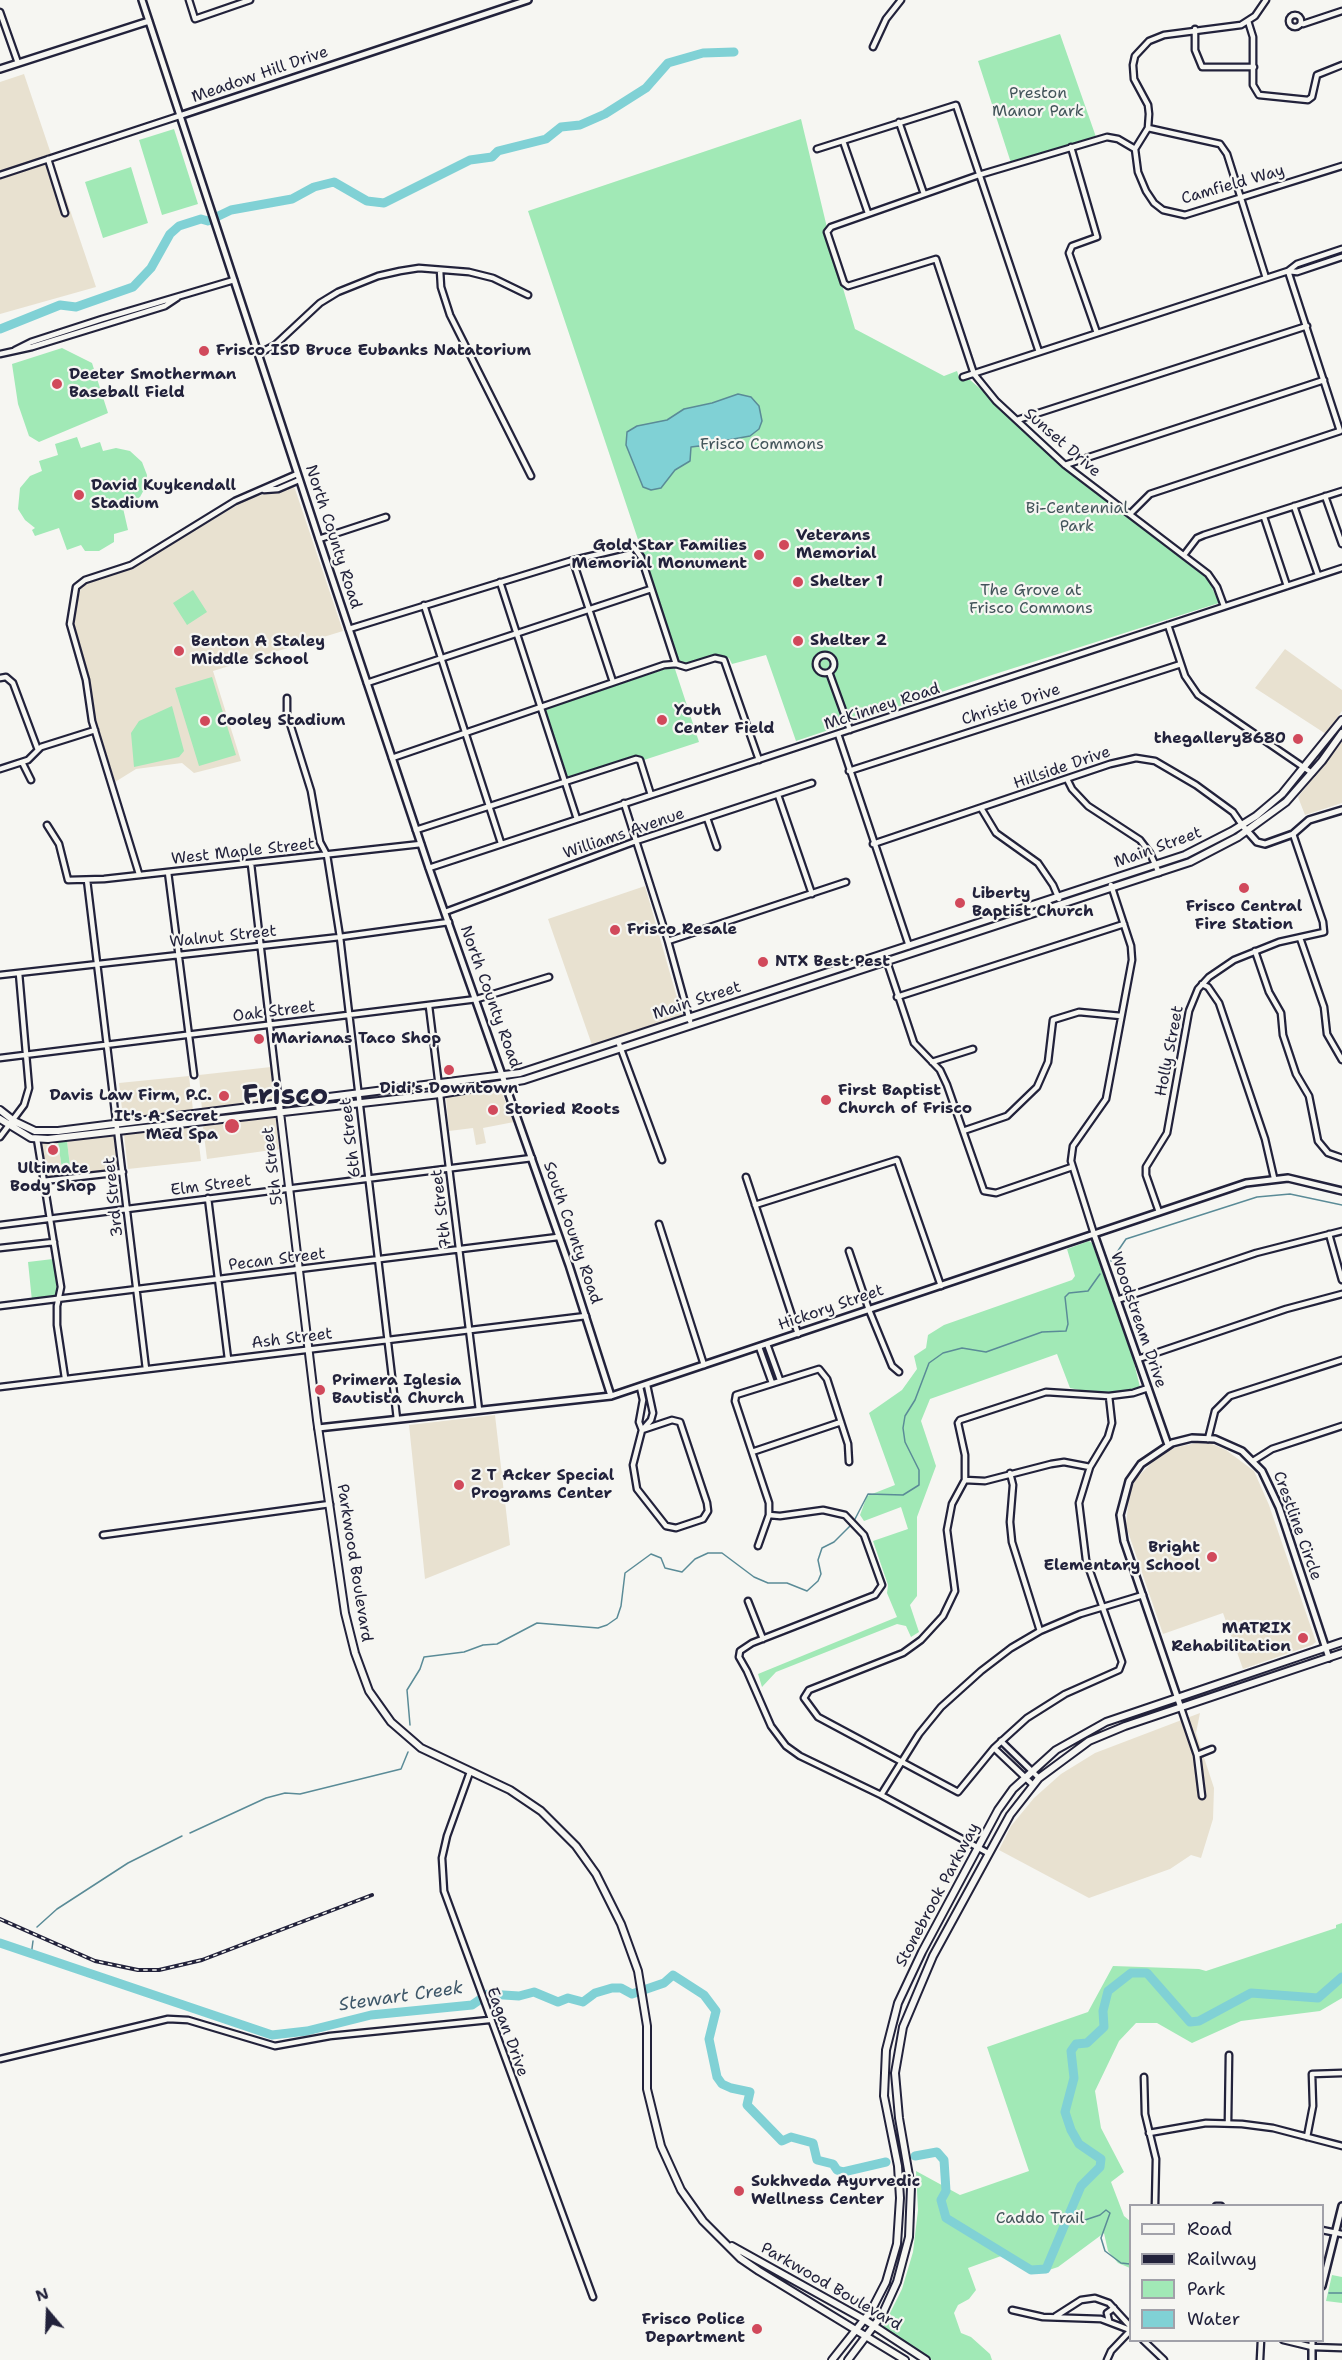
<!DOCTYPE html>
<html>
<head>
<meta charset="utf-8">
<style>
	body { margin:0 }
	#map { position:relative; width:1342px; height:2360px; overflow:hidden; background:#f6f6f2; font-family:"Shantell Sans",sans-serif }
	canvas { display:block }
	.legend { position:absolute; left:1129px; top:2204px; width:195px; height:138px; box-sizing:border-box; background:#f6f6f2; border:2px solid #a1a1a9; margin:0; padding:8px 10px; list-style:none; font-size:18px; color:#22223b }
	.legend li { display:flex; align-items:center; gap:12px; height:30px }
	.legend b { width:30px; border:2px solid #a1a1a9 }
	.north { position:absolute; left:18px; top:2282px; width:60px; height:60px; -webkit-text-stroke:4px #f6f6f2; paint-order:stroke; rotate:341deg; font-size:16px; font-weight:700; line-height:24px; text-align:center; color:#22223b }
	.north::after { content:''; display:block; margin:auto; width:21px; height:27px; background:#22223b; clip-path:polygon(50% 0,100% 100%,50% 72%,0 100%) }
</style>
</head>
<body>
<div id="map">
<canvas width="1342" height="2360"></canvas>
<ul class="legend">
<li><b style="height:8px;background:#f6f6f2"></b>Road</li>
<li><b style="height:8px;background:#22223b"></b>Railway</li>
<li><b style="height:16px;background:#a1e9b6"></b>Park</li>
<li><b style="height:16px;background:#80d1d5"></b>Water</li>
</ul>
<div class="north">N</div>
</div>
<script>
const g = document.querySelector('canvas').getContext('2d');
g.lineJoin = 'round';
function paint(path, color) {
  g.fillStyle = color;
  g.fill(path, 'evenodd');
}
function toPath(rows) {
  const path = new Path2D();
  for (const r of rows) {
    if (r.length === 3) {
      path.moveTo(r[0] + r[2], r[1]);
      path.arc(r[0], r[1], r[2], 0, 2 * Math.PI);
      continue;
    }
    path.moveTo(r[0], r[1]);
    for (let i = 2; i < r.length; i += 2) path.lineTo(r[i], r[i + 1]);
  }
  return path;
}
function strokePath(path, color, width, dash) {
  g.strokeStyle = color;
  g.lineWidth = width;
  g.lineCap = dash ? 'butt' : 'round';
  g.setLineDash(dash || []);
  g.stroke(path);
}
function label(font, color, halo, rows, align = 'center') {
  g.font = font + ' "Shantell Sans",sans-serif';
  g.lineWidth = 4.5;
  g.setLineDash([]);
  g.textBaseline = 'middle';
  g.strokeStyle = halo;
  g.fillStyle = color;
  for (const [text, x, y, turn = 0] of rows) {
    g.save();
    g.translate(x, y);
    g.rotate((+turn || 0) * Math.PI / 180);
    g.textAlign = isNaN(turn) ? turn : align;
    if (halo) g.strokeText(text, 0, 0);
    g.fillText(text, 0, 0);
    g.restore();
  }
}
const built = toPath([
	[24,74,96,287,0,314,0,82],
	[294,486,343,631,213,671,241,761,194,773,182,763,136,769,115,782,96,721,88,672,72,622,82,584,135,567,247,499],
	[1285,649,1342,690,1342,711,1326,734,1255,688],
	[1342,741,1342,803,1305,815,1298,797],
	[645,886,682,1015,592,1045,548,919],
	[271,1067,274,1097,270,1101,202,1110,199,1075],
	[189,1076,193,1110,123,1118,119,1083],
	[501,1091,514,1122,483,1128,486,1143,476,1145,473,1128,449,1131,446,1097],
	[273,1116,276,1119,279,1149,207,1159,203,1127,205,1124],
	[193,1125,197,1127,201,1161,128,1169,124,1135,126,1132],
	[116,1136,120,1169,71,1175,67,1141],
	[58,1142,63,1176,47,1178,42,1143],
	[495,1415,510,1545,425,1579,409,1425],
	[1197,1443,1212,1444,1226,1450,1254,1471,1269,1505,1316,1642,1312,1645,1243,1669,1223,1613,1163,1634,1126,1526,1129,1495,1135,1480,1157,1457,1172,1448],
	[1200,1713,1196,1733,1214,1788,1213,1819,1201,1858,1191,1855,1170,1869,1089,1898,999,1850,1011,1826,1034,1798,1061,1774,1095,1753]
]);
const green = toPath([
	[1060,34,1096,137,1011,163,978,61],
	[801,119,835,261,855,329,944,376,957,371,960,380,969,379,1131,520,1208,579,1219,603,995,674,796,741,766,655,732,664,729,658,717,654,687,663,679,662,528,211],
	[174,129,198,204,162,215,139,140],
	[131,167,148,223,103,238,85,182],
	[62,348,92,363,108,413,39,442,29,436,18,404,12,364],
	[77,437,81,448,100,442,103,451,116,448,130,451,142,462,147,475,146,486,140,497,123,508,128,530,114,534,114,542,99,551,85,551,81,545,67,550,59,528,35,536,32,530,35,528,25,520,18,509,20,488,30,476,42,471,39,461,58,455,55,444],
	[193,590,207,612,187,625,173,603],
	[674,666,699,742,644,760,635,755,568,778,545,709],
	[212,677,236,755,199,766,175,688],
	[172,706,184,751,179,757,134,767,131,733,139,721],
	[67,1141,71,1175,63,1176,58,1142],
	[1089,1241,1092,1243,1133,1359,1140,1387,1104,1395,1070,1388,1057,1354,930,1399,921,1421,936,1466,917,1517,917,1596,910,1605,919,1632,911,1637,906,1626,897,1624,776,1672,762,1687,758,1674,897,1617,887,1593,888,1585,873,1541,908,1529,901,1507,864,1521,860,1515,867,1496,895,1485,869,1413,902,1390,917,1369,914,1356,926,1348,928,1335,944,1325,1072,1280,1075,1276,1067,1249],
	[53,1259,58,1296,32,1301,28,1262],
	[1342,1923,1342,1998,1320,2011,1241,2021,1192,2043,1157,2023,1136,2023,1119,2041,1095,2091,1101,2128,1124,2172,1111,2182,1124,2216,1130,2221,1130,2268,1118,2263,1108,2251,1104,2233,1058,2267,1037,2274,1004,2255,968,2268,976,2290,969,2299,958,2305,954,2313,961,2333,971,2337,990,2354,992,2360,932,2360,883,2327,902,2289,913,2252,918,2210,916,2171,960,2195,1029,2171,987,2047,1088,2012,1113,1966,1199,1969,1206,1971,1336,1928,1336,1925],
	[1332,2275,1342,2277,1342,2303,1326,2301]
]);
const water = toPath([
	[738,394,751,397,759,406,762,421,759,429,750,436,717,442,706,450,699,446,691,447,690,461,675,470,661,488,651,490,643,487,626,445,627,432,637,426,667,420,684,409,712,403,738,394]
]);
const stream = toPath([
	[1111,1261,1126,1239,1257,1197,1290,1194,1342,1205],
	[854,1521,868,1494,903,1495,919,1485,919,1470,905,1442,903,1428,905,1416,915,1400,929,1363,943,1353,962,1348,986,1352,1042,1332,1066,1331,1068,1324,1065,1297,1069,1293,1088,1291,1100,1274],
	[410,1725,407,1690,420,1669,424,1657,464,1652,483,1645,497,1644,537,1623,598,1628,607,1625,617,1618,621,1606,625,1573,651,1554,661,1558,665,1568,682,1572,695,1559,708,1553,722,1553,754,1577,768,1583,787,1583,807,1591,818,1581,821,1574,818,1560,822,1548,834,1542,851,1525],
	[190,1833,266,1798,285,1793,300,1794,401,1769,408,1752],
	[37,1927,57,1909,128,1863,182,1836],
	[31,1956,33,1941],
	[1072,2211,1082,2221,1100,2215,1106,2210,1110,2213,1101,2238,1105,2251,1121,2263,1130,2264],
	[1329,2293,1342,2293]
]);
const river = toPath([
	[0,329,60,305,76,307,133,287,151,268,170,234,179,226,201,219,208,221,231,210,292,199,314,187,334,182,367,201,384,203,470,160,492,157,498,151,546,139,561,127,580,125,605,114,646,88,668,63,703,53,734,52],
	[0,1943,272,2035,307,2031,371,2015,472,2005,488,1994,519,1996,534,1992,558,2002,568,1998,583,2002,595,1993,612,1988,621,1988,632,1994,664,1983,673,1975,704,1995,716,2011,709,2039,717,2077,722,2084,731,2088,750,2092,747,2105,782,2141,791,2137,813,2143,817,2160,833,2164,837,2170,843,2172,886,2162],
	[915,2156,937,2152,944,2160,946,2191,941,2200,946,2218,1031,2270,1046,2269,1081,2186,1100,2167,1101,2159,1079,2144,1071,2130,1065,2112,1074,2078,1071,2051,1076,2044,1087,2043,1104,2027,1103,2011,1108,1991,1131,1973,1147,1973,1190,2022,1199,2021,1251,1993,1318,1998,1342,1977]
]);
const minor = toPath([
	[189,0,195,19,250,0],
	[1266,0,1255,16,1241,25,1164,35,1149,41,1135,56,1133,65,1134,79,1148,105,1149,114,1148,128,1135,149,1138,172,1146,191,1154,203,1163,210,1185,215,1342,166],
	[0,12,18,63],
	[1295,21,6],
	[1248,21,1253,37,1253,85,1259,95,1308,100,1312,97,1317,75,1342,65],
	[1303,24,1342,11],
	[1195,29,1195,50,1202,67,1254,67],
	[873,47,886,19,901,0],
	[899,122,924,194],
	[1148,128,1220,144,1227,154,1266,278],
	[843,141,868,213],
	[1071,147,1097,237,1072,246,1069,253,1097,333],
	[817,149,956,105,1039,352],
	[1135,149,1118,139,1107,137,979,175,831,227,827,232,844,283,848,286,936,259,974,374,996,401,1065,465,1208,574,1217,587,1224,606],
	[48,159,65,213],
	[0,175,179,116],
	[440,270,441,287,450,315,531,476],
	[1288,271,1297,272,1342,257],
	[15,350,31,342,102,319,234,280],
	[0,354,32,347,165,306,177,298],
	[258,354,275,345,320,303,338,292,378,276,400,271,419,268,469,272,493,278,528,295],
	[963,377,1288,271,1297,264,1342,249],
	[1017,420,1307,326],
	[1065,465,1324,380],
	[264,490,278,489,299,480],
	[1325,496,1342,544],
	[1294,506,1318,575],
	[1130,514,1150,494,1340,431,1288,271],
	[1264,517,1287,586],
	[319,539,386,517],
	[1184,555,1197,538,1204,535,1342,491],
	[573,561,613,682],
	[500,582,577,819],
	[424,605,501,843],
	[1168,625,1185,676,1198,695,1312,773],
	[349,629,570,561,633,546,641,557,676,664,686,667,715,658,724,660,759,760],
	[825,664,9],
	[829,672,850,730],
	[0,678,6,677,13,683,38,750],
	[367,683,651,589],
	[287,698,287,714,311,791,320,842,327,855,340,937,397,1419],
	[838,734,909,946],
	[392,758,664,665,676,664],
	[22,762,31,780],
	[0,769,28,760,41,747,95,730],
	[849,771,1181,664],
	[1067,779,1072,789,1088,806,1140,840,1150,853,1159,873],
	[778,795,812,894],
	[624,803,668,941,690,1021],
	[981,808,996,833,1038,863,1053,885,1059,899],
	[707,818,717,847],
	[47,825,59,844,68,880,104,879,421,844],
	[416,830,636,759,640,760,651,795],
	[873,844,1110,764,1136,758,1155,761,1196,785,1233,812,1242,825],
	[251,864,279,1104],
	[429,868,1342,568],
	[168,872,194,1075],
	[139,874,92,721,86,680,70,624,76,587,85,580,131,565,235,501,297,474],
	[87,880,146,1369],
	[445,912,636,841,812,783],
	[1300,938,1324,1007,1327,1034,1342,1060],
	[668,941,846,882],
	[1255,951,1269,992,1281,1013,1283,1035,1296,1074,1309,1096,1318,1141,1328,1153,1342,1158],
	[886,959,914,1043,940,1070,947,1085,984,1191,996,1193,1072,1167],
	[0,975,340,937,449,922],
	[1202,984,1208,987,1219,1003,1265,1139,1274,1178],
	[897,997,1124,924],
	[429,1006,479,1410],
	[618,1041,662,1160],
	[0,1058,477,999,549,977],
	[932,1062,973,1049],
	[963,1131,1007,1116,1037,1087,1048,1062,1053,1020,1079,1012,1121,1016],
	[0,1137,24,1105,29,1088,19,973],
	[37,1139,61,1287,57,1306,57,1325,65,1378],
	[746,1177,798,1334],
	[43,1181,123,1172],
	[208,1198,228,1359],
	[755,1205,897,1160,941,1286],
	[1159,1212,1146,1175,1146,1167,1167,1133,1189,1011,1198,989,1209,977,1234,960,1279,942,1324,932,1323,922,1293,834],
	[659,1224,704,1365],
	[0,1225,532,1158],
	[1094,1234,1071,1161,1073,1146,1106,1099,1132,960,1131,946,1111,885],
	[1329,1234,1342,1280],
	[0,1248,54,1242],
	[849,1251,869,1310,892,1366,899,1372],
	[1117,1300,1256,1253,1342,1231],
	[0,1306,558,1237],
	[767,1344,780,1380],
	[759,1347,772,1383],
	[1138,1359,1286,1309,1342,1294],
	[0,1387,586,1316],
	[640,1387,643,1400,639,1422,642,1430,633,1465,637,1489,666,1526,676,1528,703,1519,708,1511,707,1503,680,1422,672,1420,642,1430],
	[1109,1396,1112,1423,1108,1437,1090,1467,1079,1503,1086,1560,1122,1662,1119,1670,1065,1694,1027,1718,994,1748,958,1792,818,1717,804,1698,809,1690,903,1653,921,1640,943,1616,955,1591,947,1530,952,1504,965,1480,965,1455,958,1423,960,1420,1046,1392,1109,1396,1133,1393,1148,1388],
	[644,1428,651,1420,653,1413,647,1385],
	[1208,1439,1215,1411,1230,1396,1342,1360],
	[752,1452,841,1422],
	[1253,1461,1272,1449,1342,1426],
	[1010,1473,1013,1485,1010,1522,1012,1542,1040,1631],
	[965,1480,985,1481,1051,1464,1064,1462,1090,1467],
	[769,1515,780,1516,823,1510,845,1515,864,1535,882,1585,875,1595,752,1643,740,1651,739,1657,747,1671,771,1726,786,1746,800,1756,881,1795,988,1853],
	[103,1535,330,1504],
	[758,1546,769,1515,769,1503,735,1401,736,1395,819,1369,827,1379,848,1444,849,1462],
	[748,1601,763,1639],
	[1181,1708,1197,1755,1202,1796],
	[1001,1741,1039,1778],
	[994,1748,1033,1785],
	[1197,1755,1212,1749],
	[470,1772,447,1836,442,1858,444,1891,593,2297],
	[881,1795,919,1734,941,1707,981,1671,1011,1648,1040,1631,1080,1614,1143,1595],
	[0,2059,168,2019,188,2020,275,2046,330,2036,489,2020],
	[1144,2077,1145,2114,1156,2159,1155,2206],
	[1228,2123,1229,2055],
	[1149,2133,1206,2123,1242,2124,1273,2128,1342,2146],
	[1307,2137,1313,2106,1312,2074,1342,2073],
	[1216,2206,1221,2206],
	[1322,2230,1342,2234],
	[1012,2310,1043,2317,1101,2319,1130,2330],
	[1056,2316,1081,2300,1095,2298,1109,2303,1130,2326],
	[1109,2321,1107,2313,1114,2308],
	[1143,2340,1164,2360],
	[1283,2340,1312,2347,1342,2348],
	[1107,2360,1111,2351,1130,2331],
	[1260,2360,1261,2340]
]);
const tertiary = toPath([
	[142,0,319,539,429,868,569,1265,611,1396],
	[0,69,149,21],
	[179,116,528,0],
	[1242,825,1257,842,1265,844,1293,834,1309,820,1342,810],
	[1094,1234,1168,1445],
	[318,1428,611,1396,1246,1183,1288,1178,1342,1191],
	[1181,1708,1124,1541,1120,1515,1129,1481,1141,1464,1172,1443,1192,1438,1215,1439,1242,1451,1262,1471,1279,1507,1329,1658],
	[1322,2286,1342,2206],
	[1312,2340,1312,2360]
]);
const secondary = toPath([
	[279,1104,317,1420,345,1613,355,1653,369,1691,391,1722,421,1748,510,1790,541,1811,576,1846,596,1874,621,1924,638,1971,647,2026,647,2089,661,2146,681,2190,703,2221,740,2258,759,2271,905,2360],
	[0,1110,14,1121,35,1131,58,1131,520,1073,1185,855,1232,831,1256,816,1282,794,1342,720],
	[0,1119,31,1138,48,1139,440,1094,524,1080,1190,862,1238,837,1286,802,1322,761,1342,733],
	[732,2246,865,2320,926,2360],
	[832,2360,871,2311,886,2282,897,2244,900,2198,898,2166,884,2096,886,2050,898,2003,922,1952,998,1810,1013,1789,1056,1750,1106,1722,1342,1642],
	[848,2360,882,2315,897,2282,909,2237,911,2187,899,2118,895,2073,903,2027,933,1956,1010,1815,1039,1778,1089,1741,1125,1726,1342,1653]
]);
const rail = toPath([
	[0,1919,95,1961,138,1970,159,1970,202,1960,372,1895]
]);
const markers = [
	[204,351,6,"#d1495b"],
	[57,384,6,"#d1495b"],
	[79,495,6,"#d1495b"],
	[784,545,6,"#d1495b"],
	[759,555,6,"#d1495b"],
	[798,582,6,"#d1495b"],
	[798,641,6,"#d1495b"],
	[179,651,6,"#d1495b"],
	[662,720,6,"#d1495b"],
	[205,721,6,"#d1495b"],
	[1298,739,6,"#d1495b"],
	[1244,888,6,"#d1495b"],
	[960,903,6,"#d1495b"],
	[615,930,6,"#d1495b"],
	[763,962,6,"#d1495b"],
	[259,1039,6,"#d1495b"],
	[449,1070,6,"#d1495b"],
	[224,1096,6,"#d1495b"],
	[826,1100,6,"#d1495b"],
	[493,1110,6,"#d1495b"],
	[232,1126,8,"#d1495b"],
	[53,1150,6,"#d1495b"],
	[320,1390,6,"#d1495b"],
	[459,1485,6,"#d1495b"],
	[1212,1557,6,"#d1495b"],
	[1303,1638,6,"#d1495b"],
	[739,2191,6,"#d1495b"],
	[757,2329,6,"#d1495b"]
];
const streetNames = [
	["Meadow Hill Drive",260,75,-19],
	["Camfield Way",1233,185,-16],
	["Sunset Drive",1062,443,41],
	["North County Road",333,537,72],
	["Christie Drive",1011,705,-18],
	["McKinney Road",882,707,-18],
	["Hillside Drive",1062,768,-19],
	["Williams Avenue",624,834,-19],
	["Main Street",1158,848,-20],
	["West Maple Street",243,852,-6],
	["Walnut Street",223,937,-6],
	["North County Road",490,997,70],
	["Main Street",697,1001,-18],
	["Oak Street",274,1012,-7],
	["Holly Street",1170,1051,-79],
	["6th Street",351,1138,-97],
	["5th Street",273,1166,-97],
	["Elm Street",211,1186,-7],
	["3rd Street",114,1197,-96],
	["7th Street",442,1209,-97],
	["South County Road",572,1233,71],
	["Pecan Street",277,1260,-7],
	["Hickory Street",831,1308,-19],
	["Woodstream Drive",1138,1320,71],
	["Ash Street",292,1339,-7],
	["Crestline Circle",1297,1526,70],
	["Parkwood Boulevard",354,1563,81],
	["Stonebrook Parkway",938,1895,-62],
	["Eagan Drive",507,2032,70],
	["Parkwood Boulevard",831,2287,30]
];
const parkNames = [
	["Preston",1038,94],
	["Manor Park",1038,112],
	["Frisco Commons",762,445],
	["Bi-Centennial",1077,509],
	["Park",1077,527],
	["The Grove at",1031,591],
	["Frisco Commons",1031,609],
	["Caddo Trail",1040,2219]
];
const poiNames = [
	["Frisco ISD Bruce Eubanks Natatorium",216,351],
	["Deeter Smotherman",69,375],
	["Baseball Field",69,393],
	["David Kuykendall",91,486],
	["Stadium",91,504],
	["Veterans",796,536],
	["Memorial",796,554],
	["Gold Star Families",747,546,"right"],
	["Memorial Monument",747,564,"right"],
	["Shelter 1",810,582],
	["Shelter 2",810,641],
	["Benton A Staley",191,642],
	["Middle School",191,660],
	["Youth",674,711],
	["Center Field",674,729],
	["Cooley Stadium",217,721],
	["thegallery8680",1286,739,"right"],
	["Liberty",972,894],
	["Baptist Church",972,912],
	["Frisco Central",1244,907,"center"],
	["Fire Station",1244,925,"center"],
	["Frisco Resale",627,930],
	["NTX Best Pest",775,962],
	["Marianas Taco Shop",271,1039],
	["Didi's Downtown",449,1089,"center"],
	["First Baptist",838,1091],
	["Church of Frisco",838,1109],
	["Davis Law Firm, P.C.",212,1096,"right"],
	["Storied Roots",505,1110],
	["It's A Secret",218,1117,"right"],
	["Med Spa",218,1135,"right"],
	["Ultimate",53,1169,"center"],
	["Body Shop",53,1187,"center"],
	["Primera Iglesia",332,1381],
	["Bautista Church",332,1399],
	["Z T Acker Special",471,1476],
	["Programs Center",471,1494],
	["Bright",1200,1548,"right"],
	["Elementary School",1200,1566,"right"],
	["MATRIX",1291,1629,"right"],
	["Rehabilitation",1291,1647,"right"],
	["Sukhveda Ayurvedic",751,2182],
	["Wellness Center",751,2200],
	["Frisco Police",745,2320,"right"],
	["Department",745,2338,"right"]
];
const waterNames = [
	["Stewart Creek",401,1997,-8]
];
const townNames = [
	["Frisco",285,1097]
];
paint(built, '#e8e1d0');
paint(green, '#a1e9b6');
paint(water, '#80d1d5');
strokePath(water, '#5a8b97', 1.5);
strokePath(stream, '#5a8b97', 1.5);
strokePath(river, '#80d1d5', 9);
strokePath(minor, '#22223b', 9);
strokePath(tertiary, '#22223b', 10);
strokePath(secondary, '#22223b', 10);
strokePath(minor, '#f6f6f2', 4.5);
strokePath(tertiary, '#f6f6f2', 5);
strokePath(secondary, '#f6f6f2', 6);
strokePath(rail, '#22223b', 4);
strokePath(rail, '#f6f6f2', 1.5, [4.5]);
for (const [x, y, r, color] of markers) {
  const dot = new Path2D();
  dot.arc(x, y, r, 0, 2 * Math.PI);
  g.fillStyle = color;
  g.fill(dot);
  strokePath(dot, '#f6f6f2', 2);
}
label('16px', '#22223b', '#f6f6f2', streetNames);
label('16px', '#42545a', '#f6f6f2', parkNames);
label('bold 16px', '#22223b', '#f6f6f2', poiNames, 'left');
label('italic 18px', '#3e5769', '#f6f6f2', waterNames);
label('bold 28px', '#22223b', '#f6f6f2', townNames);
</script>
</body>
</html>
